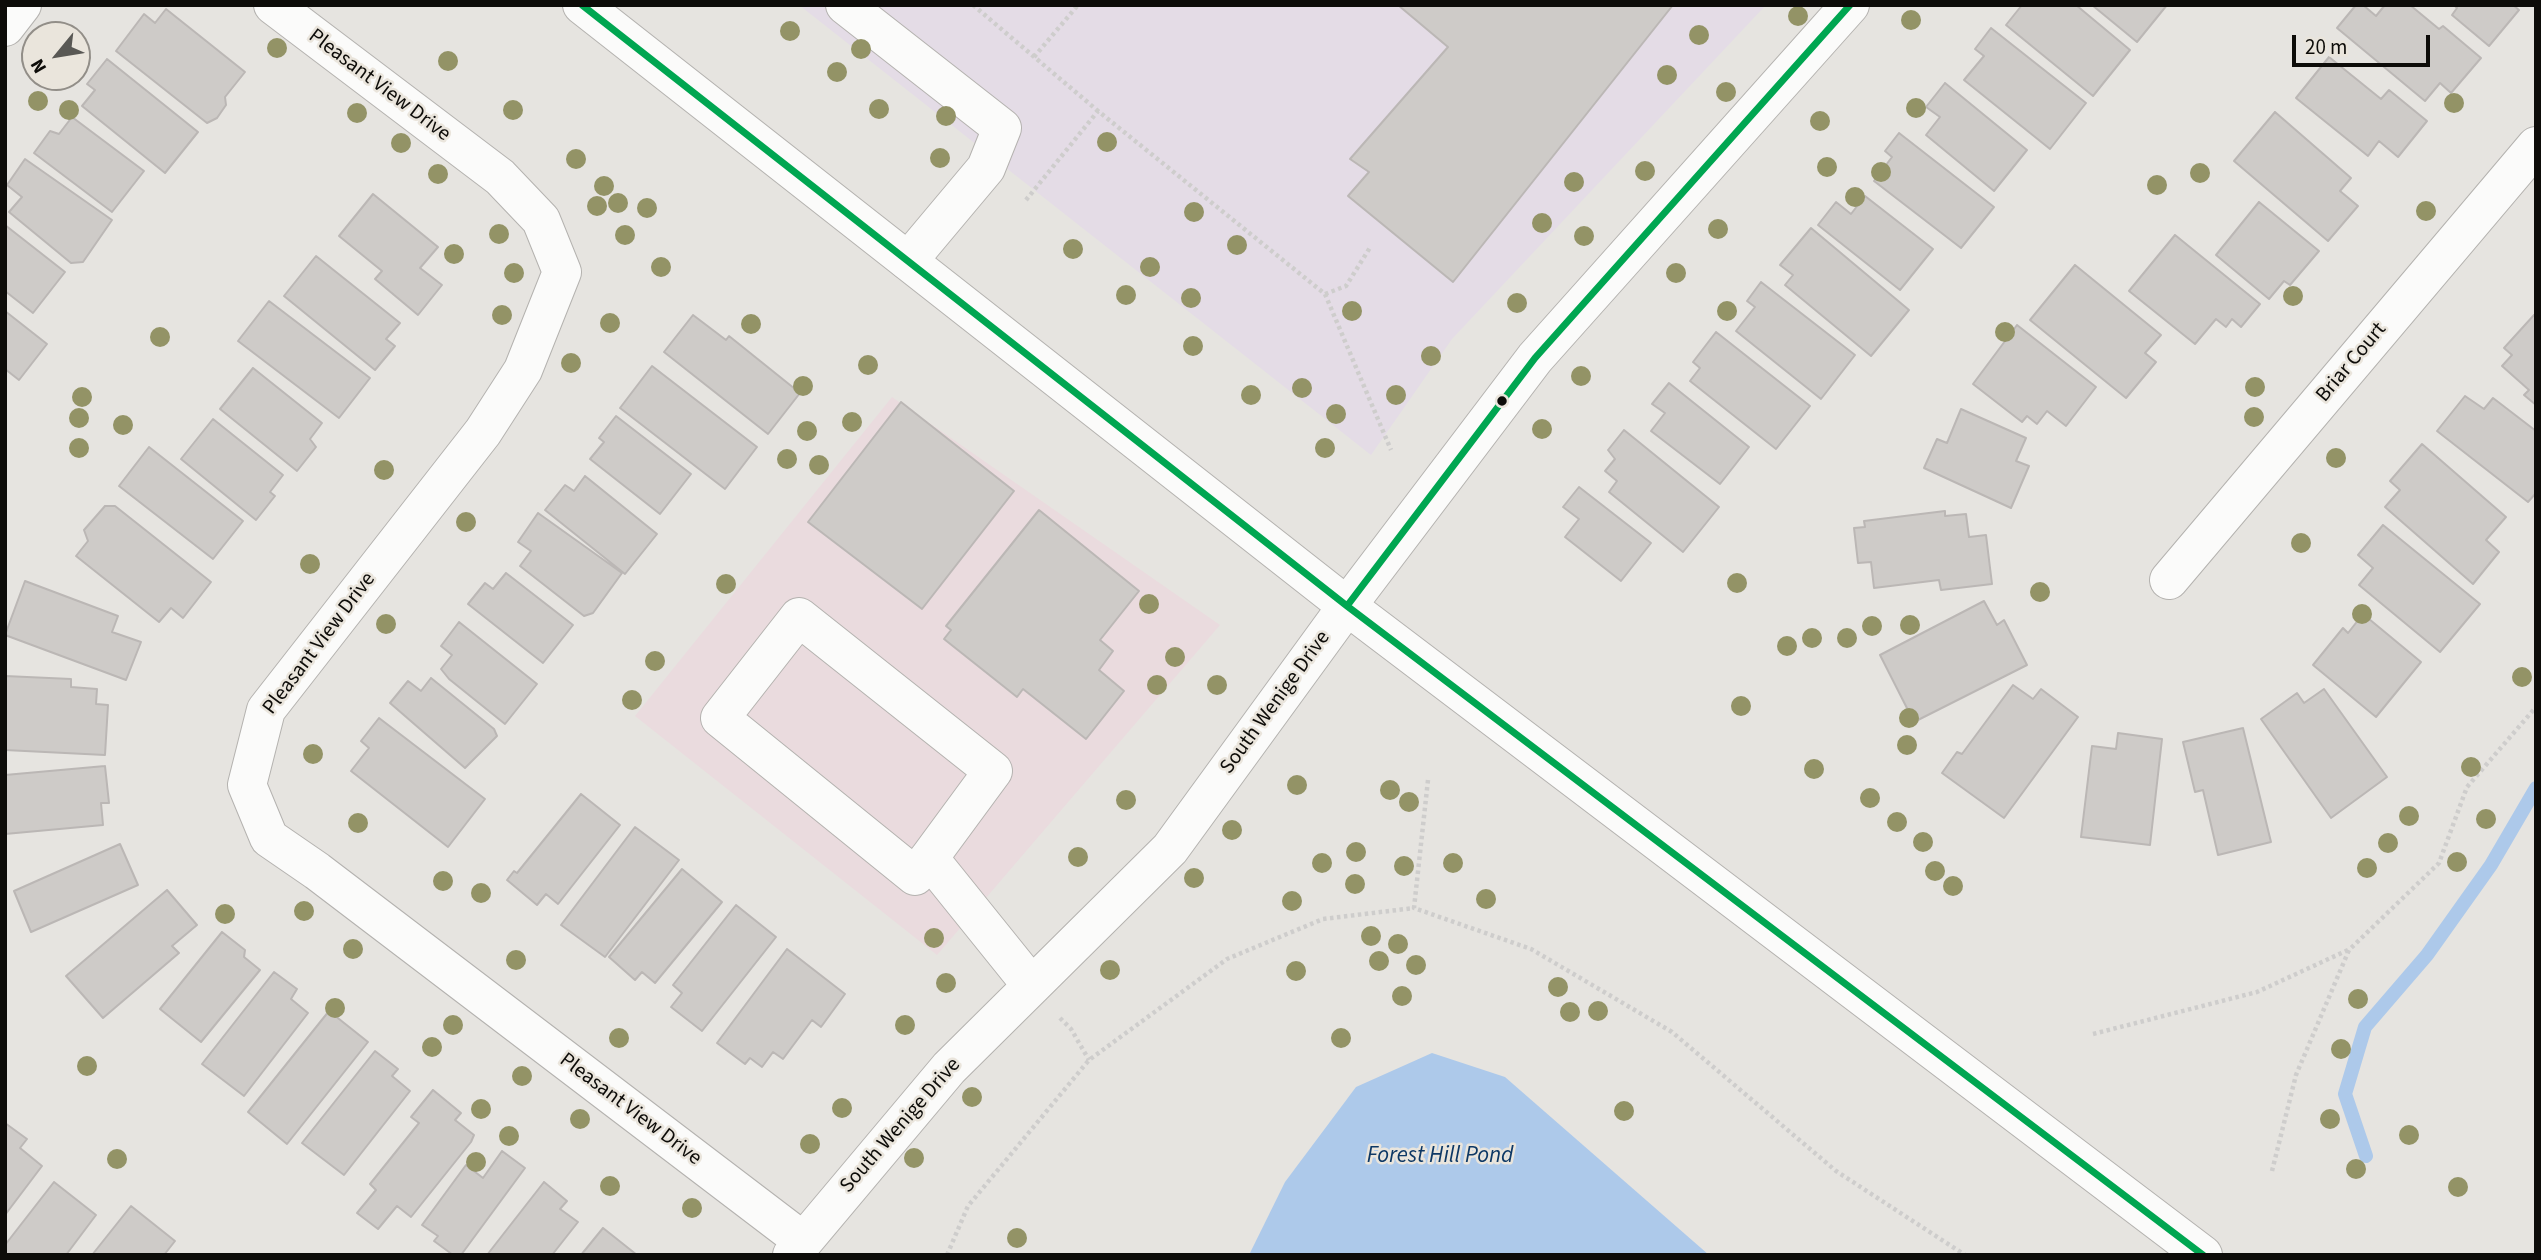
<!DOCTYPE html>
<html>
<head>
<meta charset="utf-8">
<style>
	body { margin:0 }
	#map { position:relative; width:2541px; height:1260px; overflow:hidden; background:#e6e4e0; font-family:"Source Sans 3",sans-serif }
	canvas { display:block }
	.frame { position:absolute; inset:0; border:7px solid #0d0c09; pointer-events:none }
	.north { position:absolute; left:21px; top:21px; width:70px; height:70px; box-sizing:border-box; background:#eae5dc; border:2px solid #928e88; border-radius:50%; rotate:240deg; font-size:19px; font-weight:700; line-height:28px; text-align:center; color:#0d0c09 }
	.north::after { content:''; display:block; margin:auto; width:24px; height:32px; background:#595854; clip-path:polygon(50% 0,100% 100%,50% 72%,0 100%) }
	.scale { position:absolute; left:2292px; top:35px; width:138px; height:32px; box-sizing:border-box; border:4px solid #0d0c09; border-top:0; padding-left:9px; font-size:21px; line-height:24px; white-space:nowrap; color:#0d0c09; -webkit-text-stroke:5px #eae5dc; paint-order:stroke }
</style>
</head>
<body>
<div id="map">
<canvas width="2541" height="1260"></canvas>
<div class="frame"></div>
<div class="north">N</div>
<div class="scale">20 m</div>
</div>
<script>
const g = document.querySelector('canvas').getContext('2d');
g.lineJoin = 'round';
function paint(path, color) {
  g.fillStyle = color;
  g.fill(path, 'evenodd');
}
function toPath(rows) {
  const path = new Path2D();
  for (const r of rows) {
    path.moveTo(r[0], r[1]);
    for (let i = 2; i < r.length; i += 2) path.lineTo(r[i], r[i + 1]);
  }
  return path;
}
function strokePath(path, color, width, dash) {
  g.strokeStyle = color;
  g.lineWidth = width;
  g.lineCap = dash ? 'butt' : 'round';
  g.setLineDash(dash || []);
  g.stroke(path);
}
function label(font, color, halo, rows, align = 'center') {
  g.font = font + ' "Source Sans 3",sans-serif';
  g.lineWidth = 5;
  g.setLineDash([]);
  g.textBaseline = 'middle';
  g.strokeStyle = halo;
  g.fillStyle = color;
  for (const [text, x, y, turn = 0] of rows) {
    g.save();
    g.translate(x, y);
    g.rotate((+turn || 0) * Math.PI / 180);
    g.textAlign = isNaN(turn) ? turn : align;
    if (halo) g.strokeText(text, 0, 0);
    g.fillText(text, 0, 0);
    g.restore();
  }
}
const commercial = toPath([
	[892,397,1220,625,937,955,635,716]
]);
const education = toPath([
	[799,5,1766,5,1452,339,1371,455]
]);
const water = toPath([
	[1432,1053,1505,1077,1709,1255,1249,1255,1285,1182,1356,1087]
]);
const stream = toPath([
	[2366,1156,2345,1094,2365,1027,2427,955,2491,865,2536,788]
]);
const building = toPath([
	[1398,5,1673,5,1453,282,1348,196,1369,172,1350,159,1448,47,1398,5],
	[2022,5,2076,5,2130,50,2093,96,2006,25,2022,5],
	[2092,5,2167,5,2137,42,2092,5],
	[2356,5,2363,5,2376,16,2385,5,2410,5,2439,29,2443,26,2481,58,2451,93,2440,83,2425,101,2337,28,2356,5],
	[2454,5,2513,5,2519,10,2489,46,2452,15,2457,8,2454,5],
	[166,9,245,72,225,97,226,105,217,118,207,123,116,51,144,14,155,23,166,9],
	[1991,28,2086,103,2050,149,1964,80,1984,56,1975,49,1991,28],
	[2329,57,2381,99,2389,90,2427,121,2398,157,2379,141,2368,156,2296,98,2329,57],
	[107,59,198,132,165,173,82,106,95,90,87,84,107,59],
	[1945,83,2027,150,1994,191,1926,135,1940,117,1926,107,1945,83],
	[2275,112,2351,178,2340,191,2358,206,2328,241,2234,161,2275,112],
	[72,117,144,171,112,212,34,153,50,131,59,134,72,117],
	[1899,133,1994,207,1961,248,1874,181,1892,157,1885,151,1899,133],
	[25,159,112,220,83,262,71,263,9,212,22,197,7,185,25,159],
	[373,194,438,247,420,268,442,285,418,315,375,279,382,271,339,236,373,194],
	[1865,196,1933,249,1900,290,1818,225,1836,202,1851,214,1865,196],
	[2259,202,2319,251,2290,285,2284,281,2269,299,2216,255,2259,202],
	[5,225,65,272,33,313,5,291,5,225],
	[1811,228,1909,310,1871,356,1785,285,1793,275,1780,265,1811,228],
	[2175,235,2260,304,2241,327,2232,319,2226,327,2216,319,2195,344,2129,291,2175,235],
	[316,256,400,323,386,339,395,346,375,370,284,296,316,256],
	[2075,265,2161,335,2145,353,2156,362,2126,398,2030,320,2075,265],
	[1761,282,1855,355,1821,399,1736,331,1755,307,1747,301,1761,282],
	[269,301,370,378,339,418,238,341,269,301],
	[5,311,47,344,19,380,5,369,5,311],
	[693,315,726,340,729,336,800,393,768,434,664,352,693,315],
	[2534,315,2536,317,2536,405,2524,395,2529,390,2502,366,2512,355,2504,348,2534,315],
	[2017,325,2096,387,2066,426,2047,411,2037,424,2027,416,2022,422,1973,384,2017,325],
	[1716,332,1810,406,1776,449,1690,381,1700,368,1693,362,1716,332],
	[652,366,757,447,725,489,620,408,652,366],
	[253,368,322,423,310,439,316,447,297,471,220,409,253,368],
	[1669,383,1749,447,1720,484,1651,431,1665,413,1652,404,1669,383],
	[2465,396,2484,409,2493,398,2536,431,2536,493,2528,502,2437,431,2465,396],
	[901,402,1014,491,922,609,808,522,901,402],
	[1961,409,2026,438,2016,461,2029,466,2011,508,1924,468,1937,439,1947,443,1961,409],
	[616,416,691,474,660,514,590,459,604,442,599,438,616,416],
	[213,419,283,475,270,492,275,496,256,520,181,459,213,419],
	[1624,430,1719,507,1683,552,1609,492,1617,481,1605,471,1615,459,1608,450,1624,430],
	[2422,444,2506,517,2486,540,2499,552,2473,584,2385,507,2400,490,2390,481,2422,444],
	[149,447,243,521,213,559,119,486,149,447],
	[585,476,657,534,625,574,545,510,565,485,574,491,585,476],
	[1579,487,1651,543,1621,581,1565,537,1579,519,1563,507,1579,487],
	[105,506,115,506,211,582,183,618,171,608,159,622,76,556,88,541,84,530,105,506],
	[1039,510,1139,591,1100,640,1113,651,1099,670,1124,691,1086,739,1023,689,1017,697,944,639,951,630,946,626,1039,510],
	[1945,511,1945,516,1966,514,1969,537,1986,535,1992,584,1941,590,1939,580,1874,588,1871,562,1858,563,1854,528,1865,527,1864,521,1945,511],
	[538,513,622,573,593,613,584,616,520,566,531,551,518,542,538,513],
	[2383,525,2480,604,2440,652,2359,585,2373,568,2358,555,2383,525],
	[506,573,573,625,543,663,468,604,485,583,493,589,506,573],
	[25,581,118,616,112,632,141,642,126,680,5,635,25,581],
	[1984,601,1997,625,2004,620,2027,665,1914,722,1880,655,1984,601],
	[2363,614,2421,662,2376,717,2313,665,2343,628,2348,633,2363,614],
	[459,622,537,684,505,724,449,679,441,669,452,655,441,646,459,622],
	[5,676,71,679,71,687,97,689,96,704,108,705,105,755,5,750,5,676],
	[431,678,494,729,497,736,465,768,390,703,408,681,421,691,431,678],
	[2013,685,2033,699,2041,689,2078,717,2004,818,1942,773,1957,752,1962,754,2013,685],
	[2324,689,2387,777,2331,818,2261,719,2297,693,2304,703,2324,689],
	[379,718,485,799,448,847,351,771,369,748,361,741,379,718],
	[2243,728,2271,842,2218,855,2203,790,2195,792,2183,742,2243,728],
	[2118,733,2162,739,2150,845,2081,837,2092,746,2116,749,2118,733],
	[105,766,109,803,101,803,103,825,5,834,5,775,105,766],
	[581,794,620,825,558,904,546,894,537,905,507,880,514,871,517,873,581,794],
	[635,827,679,860,605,957,561,925,635,827],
	[120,844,138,885,31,932,14,891,120,844],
	[682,869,722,902,655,983,642,972,635,980,609,957,682,869],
	[167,890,197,925,172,946,179,953,103,1018,66,976,167,890],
	[736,905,776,937,702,1031,671,1007,682,993,673,985,736,905],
	[222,932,245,950,244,957,260,970,201,1042,160,1009,222,932],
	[787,949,845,994,821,1027,812,1020,783,1059,773,1052,762,1067,750,1058,745,1064,717,1043,787,949],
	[274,972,297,989,291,999,308,1013,244,1096,202,1064,274,972],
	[329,1011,368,1042,287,1144,248,1112,329,1011],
	[375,1051,398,1069,392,1076,410,1091,344,1175,302,1143,375,1051],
	[433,1090,461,1113,455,1120,474,1135,471,1142,411,1217,397,1206,378,1229,357,1213,376,1190,370,1184,419,1123,411,1117,433,1090],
	[5,1123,27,1139,20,1148,42,1166,5,1215,5,1123],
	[502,1151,525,1168,461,1255,453,1255,434,1241,438,1236,422,1225,466,1165,483,1178,502,1151],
	[54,1182,96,1215,66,1255,5,1255,5,1245,54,1182],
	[544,1182,567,1201,560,1209,578,1222,552,1255,487,1255,544,1182],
	[131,1206,175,1241,164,1255,92,1255,131,1206],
	[603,1228,637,1255,581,1255,603,1228]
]);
const path = toPath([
	[973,5,1098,111],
	[1034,57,1078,5],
	[1026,200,1098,111,1325,294,1391,450],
	[1325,294,1346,286,1371,246],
	[1428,780,1414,908,1531,949,1672,1032,1836,1171,1965,1255],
	[1060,1018,1071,1029,1089,1060],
	[2093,1034,2257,992,2348,950],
	[2272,1171,2296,1075,2349,950,2439,863,2467,787,2536,707],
	[947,1255,968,1206,1089,1060,1227,959,1323,919,1414,908]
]);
const minor = toPath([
	[273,5,500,177,541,220,562,272,523,370,483,432,266,710,247,785,269,838,317,871,803,1241],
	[845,5,1002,128,986,168,908,261],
	[5,27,22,5],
	[2169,580,2536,146],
	[929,858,915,876,720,718,799,617,993,771,929,858,1032,986],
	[792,1255,949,1068,1170,849,1347,606,1535,358,1850,5]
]);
const major = toPath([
	[582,5,1347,606,2203,1255]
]);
const bus1 = toPath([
	[582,5,1347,606,2203,1255],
	[1347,606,1535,358,1850,5]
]);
const trees = [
	[1798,16],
	[1911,20],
	[790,31],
	[1699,35],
	[277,48],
	[861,49],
	[448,61],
	[837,72],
	[1667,75],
	[1726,92],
	[38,101],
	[2454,103],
	[1916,108],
	[879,109],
	[69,110],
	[513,110],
	[357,113],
	[946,116],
	[1820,121],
	[1107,142],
	[401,143],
	[940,158],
	[576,159],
	[1827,167],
	[1645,171],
	[1881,172],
	[2200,173],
	[438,174],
	[1574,182],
	[2157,185],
	[604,186],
	[1855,197],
	[618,203],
	[597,206],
	[647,208],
	[2426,211],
	[1194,212],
	[1542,223],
	[1718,229],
	[499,234],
	[625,235],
	[1584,236],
	[1237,245],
	[1073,249],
	[454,254],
	[661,267],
	[1150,267],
	[514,273],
	[1676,273],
	[1126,295],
	[2293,296],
	[1191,298],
	[1517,303],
	[1352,311],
	[1727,311],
	[502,315],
	[610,323],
	[751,324],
	[2005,332],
	[160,337],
	[1193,346],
	[1431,356],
	[571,363],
	[868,365],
	[1581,376],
	[803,386],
	[2255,387],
	[1302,388],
	[1251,395],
	[1396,395],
	[82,397],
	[1336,414],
	[2254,417],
	[79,418],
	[852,422],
	[123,425],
	[1542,429],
	[807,431],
	[79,448],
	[1325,448],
	[2336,458],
	[787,459],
	[819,465],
	[384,470],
	[466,522],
	[2301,543],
	[310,564],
	[1737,583],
	[726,584],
	[2040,592],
	[1149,604],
	[2362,614],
	[386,624],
	[1910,625],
	[1872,626],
	[1812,638],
	[1847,638],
	[1787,646],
	[1175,657],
	[655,661],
	[2522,677],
	[1157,685],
	[1217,685],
	[632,700],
	[1741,706],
	[1909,718],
	[1907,745],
	[313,754],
	[2471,767],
	[1814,769],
	[1297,785],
	[1390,790],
	[1870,798],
	[1126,800],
	[1409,802],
	[2409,816],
	[2486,819],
	[1897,822],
	[358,823],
	[1232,830],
	[1923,842],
	[2388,843],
	[1356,852],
	[1078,857],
	[2457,862],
	[1322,863],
	[1453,863],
	[1404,866],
	[2367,868],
	[1935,871],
	[1194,878],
	[443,881],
	[1355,884],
	[1953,886],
	[481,893],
	[1486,899],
	[1292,901],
	[304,911],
	[225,914],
	[1371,936],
	[934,938],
	[1398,944],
	[353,949],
	[516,960],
	[1379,961],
	[1416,965],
	[1110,970],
	[1296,971],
	[946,983],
	[1558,987],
	[1402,996],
	[2358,999],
	[335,1008],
	[1598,1011],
	[1570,1012],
	[453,1025],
	[905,1025],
	[619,1038],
	[1341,1038],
	[432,1047],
	[2341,1049],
	[87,1066],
	[522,1076],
	[972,1097],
	[842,1108],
	[481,1109],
	[1624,1111],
	[580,1119],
	[2330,1119],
	[2409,1135],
	[509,1136],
	[810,1144],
	[914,1158],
	[117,1159],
	[476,1162],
	[2356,1169],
	[610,1186],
	[2458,1187],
	[692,1208],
	[1017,1238]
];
const markers = [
	[1502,401,6,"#0d0c09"]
];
const streetNames = [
	["Pleasant View Drive",379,86,37],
	["Briar Court",2352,363,-50],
	["Pleasant View Drive",320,644,-53],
	["South Wenige Drive",1276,703,-54],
	["Pleasant View Drive",630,1110,37],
	["South Wenige Drive",901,1126,-49]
];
const waterNames = [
	["Forest Hill Pond",1440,1157]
];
paint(commercial, '#eadbde');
paint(education, '#e4dce6');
paint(water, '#adc9ea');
strokePath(stream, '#adc9ea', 14);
paint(building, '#cecbc8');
strokePath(building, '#bbb7b5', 2);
strokePath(minor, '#b4b2af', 40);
strokePath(major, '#b4b2af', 40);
strokePath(path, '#cecdcc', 4.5, [3.5, 3.5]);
strokePath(minor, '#fbfbfa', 38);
strokePath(major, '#fbfbfa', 38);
strokePath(bus1, '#00a651', 7);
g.fillStyle = '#939366';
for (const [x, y] of trees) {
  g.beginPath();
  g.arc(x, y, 10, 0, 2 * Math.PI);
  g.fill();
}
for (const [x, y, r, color] of markers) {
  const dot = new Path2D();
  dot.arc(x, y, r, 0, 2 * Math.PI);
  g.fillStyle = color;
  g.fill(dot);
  strokePath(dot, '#eae5dc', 2.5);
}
label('21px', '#0d0c09', '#eae5dc', streetNames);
label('italic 23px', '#0d3865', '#eae5dc', waterNames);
</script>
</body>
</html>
